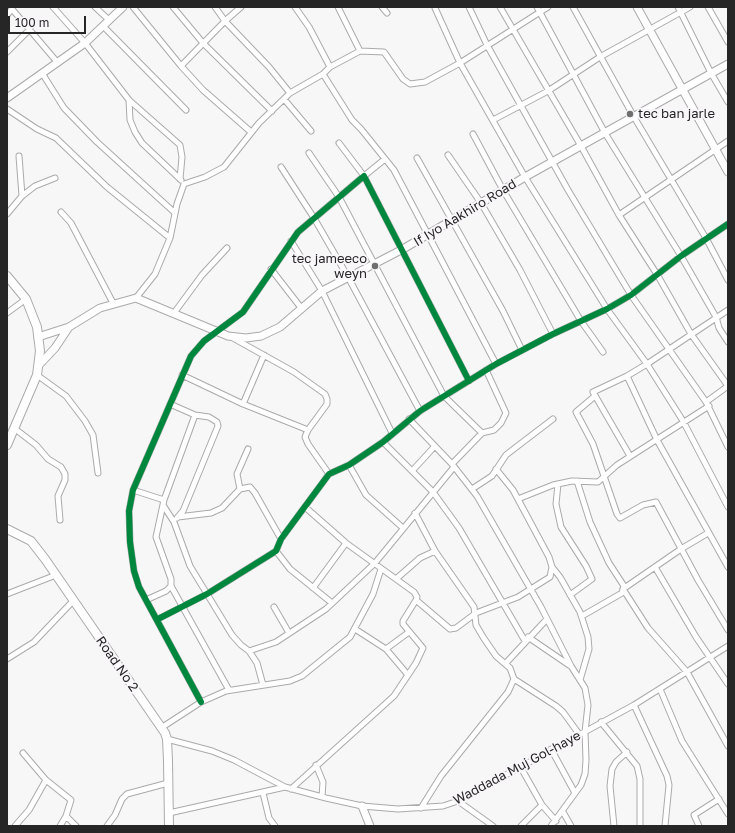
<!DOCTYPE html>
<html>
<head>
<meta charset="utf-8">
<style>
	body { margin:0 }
	#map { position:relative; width:735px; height:833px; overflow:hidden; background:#f8f7f8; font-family:"Golos Text",sans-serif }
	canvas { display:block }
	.frame { position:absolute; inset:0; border:8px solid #272627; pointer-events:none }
	.scale { position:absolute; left:8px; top:16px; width:78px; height:18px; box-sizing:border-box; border:2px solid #272627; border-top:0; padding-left:5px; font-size:12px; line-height:14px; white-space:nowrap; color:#272627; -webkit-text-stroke:3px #f8f6f9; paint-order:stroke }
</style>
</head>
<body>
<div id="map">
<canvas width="735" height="833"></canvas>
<div class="frame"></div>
<div class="scale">100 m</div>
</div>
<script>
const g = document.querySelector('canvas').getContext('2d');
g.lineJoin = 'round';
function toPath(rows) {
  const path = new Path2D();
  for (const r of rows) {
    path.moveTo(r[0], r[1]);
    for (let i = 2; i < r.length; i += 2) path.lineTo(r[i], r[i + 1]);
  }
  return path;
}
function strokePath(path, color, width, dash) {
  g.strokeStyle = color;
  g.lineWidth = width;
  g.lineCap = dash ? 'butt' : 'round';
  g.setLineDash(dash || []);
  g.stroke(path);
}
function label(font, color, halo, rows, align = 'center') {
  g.font = font + ' "Golos Text",sans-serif';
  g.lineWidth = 4;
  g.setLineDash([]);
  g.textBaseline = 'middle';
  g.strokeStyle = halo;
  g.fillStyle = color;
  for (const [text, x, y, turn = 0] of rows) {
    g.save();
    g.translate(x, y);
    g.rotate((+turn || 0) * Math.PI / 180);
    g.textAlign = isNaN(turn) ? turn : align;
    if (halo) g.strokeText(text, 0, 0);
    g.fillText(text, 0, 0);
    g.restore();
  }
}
const street = toPath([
	[53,7,85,43,129,100,180,145,182,157,180,179],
	[95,7,109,20],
	[133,7,181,66,203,90,251,132],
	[173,7,203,43,272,111],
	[215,7,225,21,269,67,290,93],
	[295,7,309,27,330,67],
	[382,7,387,13],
	[469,7,487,45,568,190,631,295,706,402,728,447],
	[500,7,581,146,619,215,658,276,691,334,728,386],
	[537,7,605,133,681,256,716,317,719,328,728,342],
	[573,7,634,117,707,240,728,280],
	[678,7,711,73,728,102],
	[708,7,728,42],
	[435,8,460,63,525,177,607,309,647,364,627,376,657,440,728,567],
	[7,15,12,9,58,63],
	[103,26,186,110],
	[360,51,384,52,403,79,410,84,425,82,460,63,548,7],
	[7,52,30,29],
	[181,66,225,21,241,7],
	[42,73,64,108,97,142,175,213],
	[323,74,352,120,361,129,394,170,496,364],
	[284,99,311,131],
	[129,100,130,120,135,132,142,143,181,180],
	[7,109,37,129,56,138,107,187,170,238],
	[493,120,548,91,600,57,690,7],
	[473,134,503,190,581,321,603,352],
	[339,143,364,176,385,159],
	[309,153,339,197,444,396,482,433,452,464],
	[448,155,481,203,520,270,553,334],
	[19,156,22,196],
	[417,158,503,311,522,350],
	[281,167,314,218,348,277,420,411],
	[184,184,205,177,224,167,259,123,290,93,323,74,330,67,360,51,338,7],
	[61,212,71,223,113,303],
	[7,214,22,196,35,186,55,178],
	[619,215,728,141],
	[291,241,322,291,392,433],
	[271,269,302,309],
	[136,298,155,274,170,238,177,204,184,184],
	[728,310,647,364,683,421,728,507],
	[7,313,26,299],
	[174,313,202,275,227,248],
	[233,338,294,372,325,394,327,399,327,404,308,430],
	[37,375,66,396,85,421,93,435,98,473],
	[182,375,243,404,308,430,305,437,308,444,329,474],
	[627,376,593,392,630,456],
	[595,396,576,412,593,444,617,514,620,518,643,505,656,502,698,580,728,630],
	[706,402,728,386],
	[170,404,195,415,164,500,156,537,171,579,171,586,229,690],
	[243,404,264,355],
	[409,419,452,464,477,496,541,607,571,666,585,688,588,705,585,732,586,760,585,774,581,785,551,826],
	[14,428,36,445,48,459,61,467,65,474,65,480,58,496,60,520],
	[482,433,494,430,501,423,506,413,486,370],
	[383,442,433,492,459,528,525,641],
	[349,465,366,495,403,528],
	[412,471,435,446],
	[577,481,590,522,609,563,624,586,622,593,582,616],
	[558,484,556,504,561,527,586,566,592,579,570,595],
	[240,489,237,474,248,449],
	[472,489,492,476,506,455,515,448,553,419],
	[133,490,164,500],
	[518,499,553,485,572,481,598,482,617,465,709,406],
	[163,505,174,522,190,566,232,635,241,645,249,651,257,663,263,685],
	[415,513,435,551,474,607,476,625,483,637,496,656,510,668,514,679,508,692,441,776,421,808],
	[178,517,211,513,222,508,240,489,250,487,255,493,281,539],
	[177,518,183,511,218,426,217,422,209,417,195,415],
	[708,533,681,549,623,589,648,628,687,672,728,746],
	[276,551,290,569,332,603],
	[552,567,560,577,580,612,588,637,589,649,580,680],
	[655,567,696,637,728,684],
	[396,579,420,558,435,551],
	[313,588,346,543],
	[7,594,56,575],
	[146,600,166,591,171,586],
	[416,600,450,629,456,628,476,613,518,597,550,577,552,567,549,557,513,490,496,469],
	[274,607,289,633],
	[158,619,207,594,276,551,281,539,329,474,349,465,383,442,420,411,496,364,553,334,607,309,631,295,681,256,728,224],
	[355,629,386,649,408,675],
	[528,637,569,665],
	[386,649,409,632],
	[249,651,276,642,326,609,375,563,454,467],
	[7,659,34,642,73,601],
	[505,664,547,619],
	[514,679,556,706,563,712,579,734],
	[660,689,682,741,728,814],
	[201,702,139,587,134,571,130,542,129,511,133,490,191,356,204,341,243,312,298,232,364,176,469,381],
	[634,705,667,776,669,785,665,826],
	[601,722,637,766,640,779,640,826],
	[161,728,201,702,226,691,290,681,302,676,350,637,373,594,381,569],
	[167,739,212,751,234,760,285,787,326,798,362,806,398,809,443,806,458,801,634,705,728,646],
	[551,749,575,793],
	[23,753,46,780,71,800,66,816,60,826],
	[316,765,323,782,322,797],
	[520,766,542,805,556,821],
	[291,789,394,696,416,663,423,648,403,624,403,621,416,600,417,597,414,592,346,543,305,507],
	[263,793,269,818,275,826],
	[458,801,493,826],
	[563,812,571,826],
	[169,813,285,787],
	[66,816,76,826],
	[15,826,29,810,46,780],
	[107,826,115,815,122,799,127,794,168,783],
	[521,826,542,805],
	[614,826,610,786,612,769,616,762,627,752],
	[699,826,694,815,719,799]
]);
const secondary = toPath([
	[637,7,728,172],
	[7,98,85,43,123,7],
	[38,337,69,327,100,308,136,298,228,336,246,338,261,336,280,327,322,291,403,249,525,177,728,64],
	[39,365,55,348,69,327],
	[362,806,370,826]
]);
const primary = toPath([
	[7,276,26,299,37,327,40,351,37,375,7,445],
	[7,529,31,541,45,559,165,733,167,739,168,761,169,826]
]);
const cycleway = toPath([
	[158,619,207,594,276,551,281,539,329,474,349,465,383,442,420,411,496,364,553,334,607,309,631,295,681,256,728,224],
	[201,702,139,587,134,571,130,542,129,511,133,490,191,356,204,341,243,312,298,232,364,176,469,381]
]);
const markers = [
	[630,114,4,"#706f70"],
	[375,266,4,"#706f70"]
];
const poiNames = [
	["tec ban jarle",638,114],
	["tec jameeco",367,259,"right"],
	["weyn",367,274,"right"]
];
const streetNames = [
	["If Iyo Aakhiro Road",465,213,-31],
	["Road No 2",117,664,55],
	["Waddada Muj Gol-haye",517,768,-28]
];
strokePath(street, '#abaaab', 7);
strokePath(secondary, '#abaaab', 9);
strokePath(primary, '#abaaab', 10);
strokePath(street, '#fefefe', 5);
strokePath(secondary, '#fefefe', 7);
strokePath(primary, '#fefefe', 8);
strokePath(cycleway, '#00873e', 6);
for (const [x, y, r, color] of markers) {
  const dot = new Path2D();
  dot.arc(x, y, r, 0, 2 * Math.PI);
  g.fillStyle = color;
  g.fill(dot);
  strokePath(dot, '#f8f6f9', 1.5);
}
label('13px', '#272627', '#f8f6f9', poiNames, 'left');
label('13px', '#272627', '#f8f6f9', streetNames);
</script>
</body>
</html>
